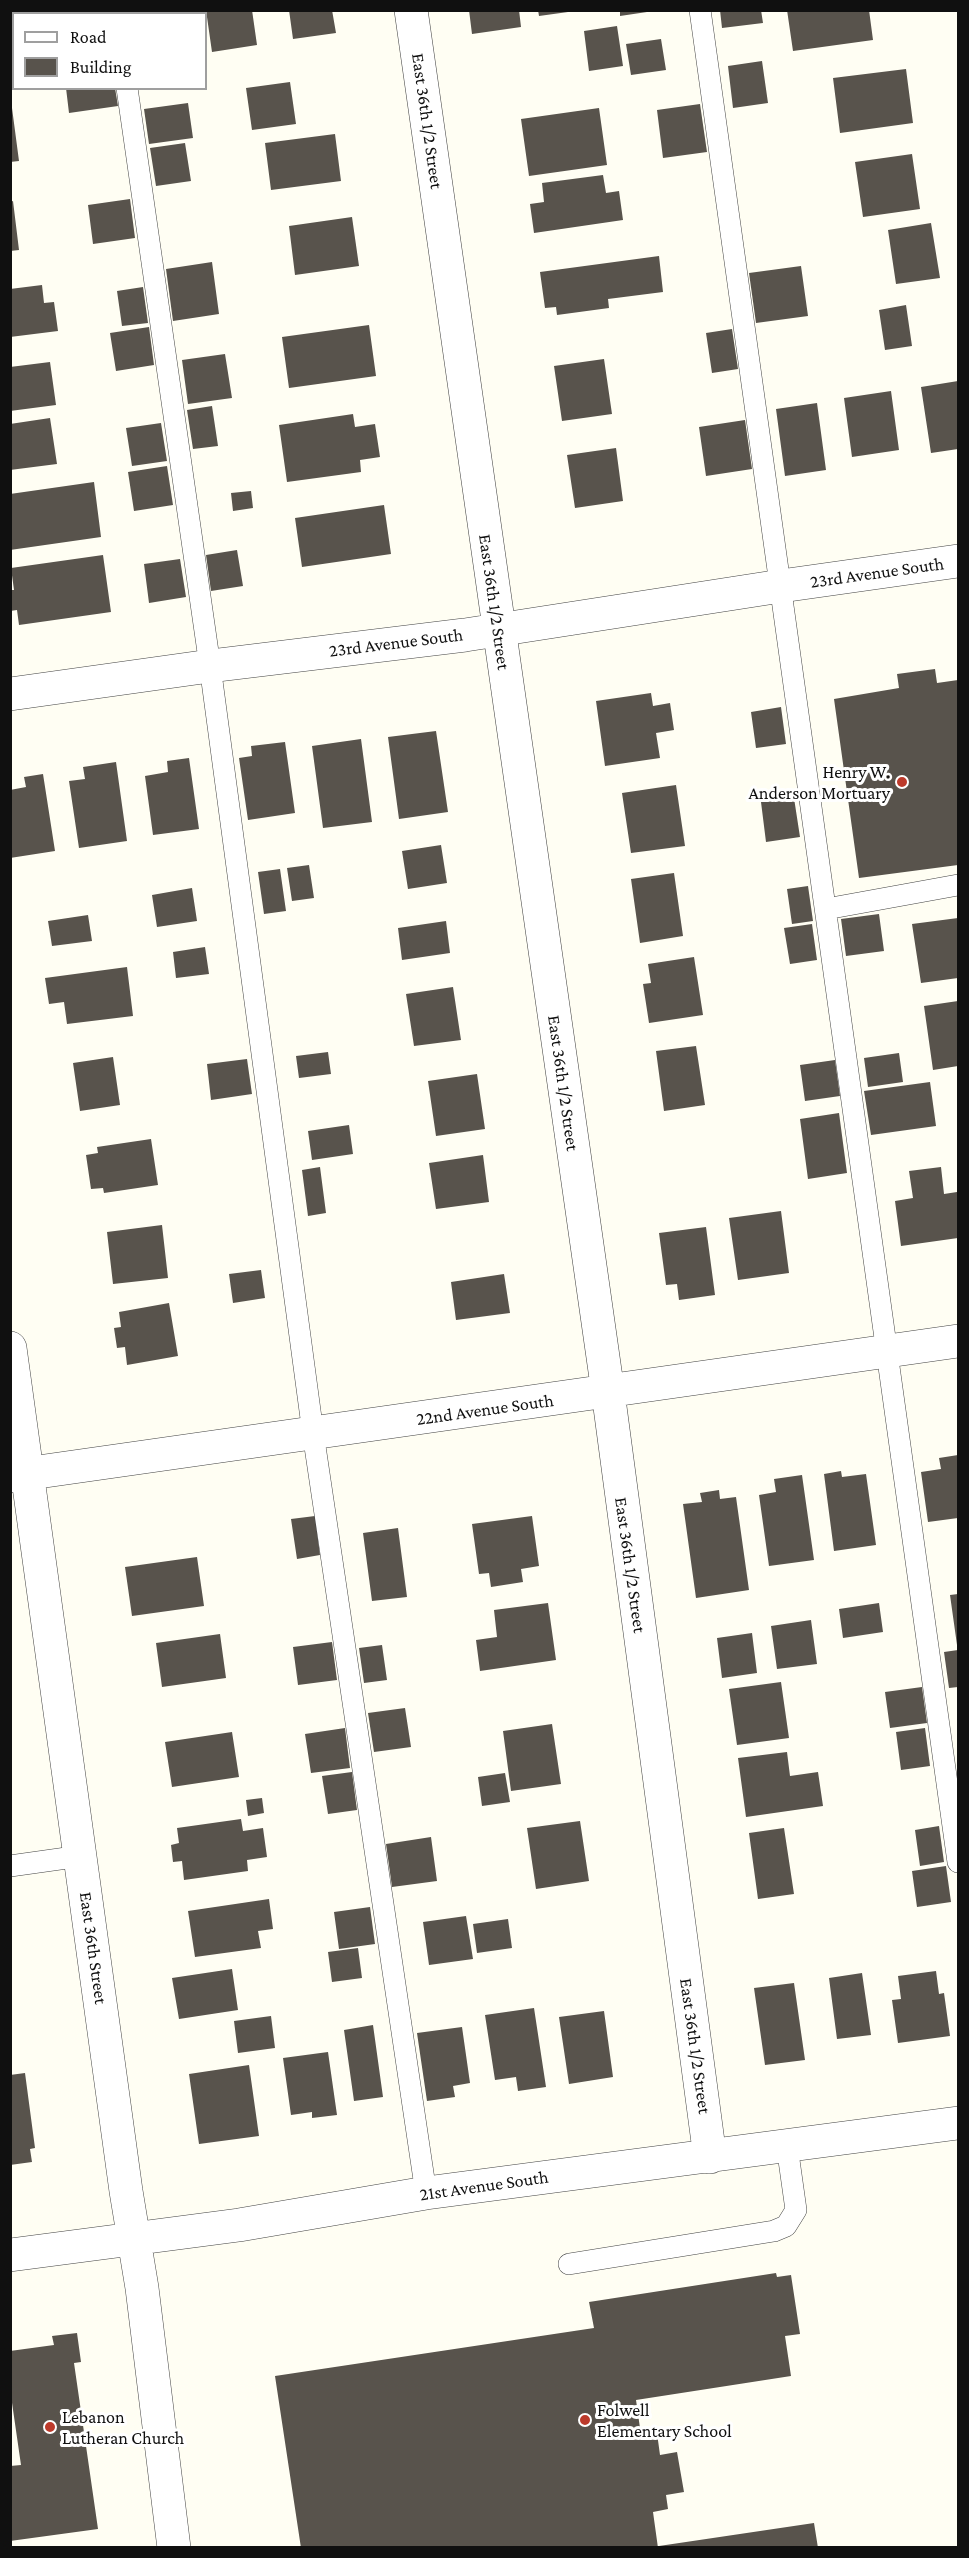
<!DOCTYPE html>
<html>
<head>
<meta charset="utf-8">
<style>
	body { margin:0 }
	#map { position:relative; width:969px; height:2558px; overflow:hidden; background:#fffef3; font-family:"Crimson Pro",serif }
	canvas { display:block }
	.frame { position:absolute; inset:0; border:12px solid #101010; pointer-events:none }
	.legend { position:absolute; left:12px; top:12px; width:195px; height:78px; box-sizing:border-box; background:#fff; border:2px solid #9f9f9f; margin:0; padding:8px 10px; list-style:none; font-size:18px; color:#101010 }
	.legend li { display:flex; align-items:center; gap:12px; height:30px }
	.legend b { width:30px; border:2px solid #9f9f9f }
</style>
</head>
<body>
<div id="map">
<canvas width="969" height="2558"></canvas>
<div class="frame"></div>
<ul class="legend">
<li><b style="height:8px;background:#fff"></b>Road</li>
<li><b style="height:16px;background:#58534c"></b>Building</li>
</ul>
</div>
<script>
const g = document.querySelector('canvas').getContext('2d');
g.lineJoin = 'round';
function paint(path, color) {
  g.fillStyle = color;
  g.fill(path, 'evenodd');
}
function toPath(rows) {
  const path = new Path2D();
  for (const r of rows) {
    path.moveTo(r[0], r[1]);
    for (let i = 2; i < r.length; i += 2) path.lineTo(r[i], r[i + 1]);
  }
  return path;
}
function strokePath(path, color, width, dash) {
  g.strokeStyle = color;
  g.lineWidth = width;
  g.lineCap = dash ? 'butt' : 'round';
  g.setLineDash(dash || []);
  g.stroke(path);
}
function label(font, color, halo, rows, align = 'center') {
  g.font = font + ' "Crimson Pro",serif';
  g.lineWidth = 6;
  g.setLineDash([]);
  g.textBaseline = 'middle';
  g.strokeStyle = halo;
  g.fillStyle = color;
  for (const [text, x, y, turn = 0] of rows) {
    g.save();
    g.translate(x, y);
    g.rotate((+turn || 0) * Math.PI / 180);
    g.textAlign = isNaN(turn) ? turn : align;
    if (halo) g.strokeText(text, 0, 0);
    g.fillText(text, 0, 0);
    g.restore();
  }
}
const building = toPath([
	[140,10,182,10,183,14,140,14],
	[206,10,252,10,257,45,212,52],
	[289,10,332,10,336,33,293,39],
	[469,10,519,10,521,27,472,34],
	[538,10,568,10,568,12,539,16],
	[620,10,646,10,647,12,620,16],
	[720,10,761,10,763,23,722,28],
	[787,10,869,10,873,40,793,51],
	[617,26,623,66,589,71,584,31],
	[661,39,666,70,631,75,626,44],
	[762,61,768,103,733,108,728,66],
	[906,69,913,123,840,133,833,78],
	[290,82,296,124,252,130,246,88],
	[66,88,115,88,118,106,69,113],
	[188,103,193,138,149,144,144,109],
	[700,104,707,152,663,158,657,110],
	[12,108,19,161,10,162,10,109],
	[599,108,607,165,529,176,521,119],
	[335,134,341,181,271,190,265,143],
	[185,143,191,181,156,186,150,148],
	[912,154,920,209,863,217,855,162],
	[603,175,606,193,619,191,623,220,534,233,530,204,544,202,542,183],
	[130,199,135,238,93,244,88,205],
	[13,201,19,250,10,251,10,202],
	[352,217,359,266,295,275,289,226],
	[931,223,940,278,896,284,888,230],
	[659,256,663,292,608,299,609,308,557,315,556,307,545,308,540,272],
	[212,262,219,314,173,321,166,269],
	[801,266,808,316,756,323,749,273],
	[42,285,44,303,54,302,58,331,10,337,10,289],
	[143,287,148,323,122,326,117,291],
	[906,305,912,346,885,350,879,310],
	[369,325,376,376,289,388,282,337],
	[149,327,154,365,116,371,110,333],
	[732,329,738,369,712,373,706,333],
	[225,354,232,398,188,404,182,360],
	[604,359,612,414,562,421,554,366],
	[50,362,56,405,10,411,10,367],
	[958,381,958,449,931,453,921,387],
	[891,391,899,450,852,457,844,398],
	[817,403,826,470,785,476,776,409],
	[212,406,218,446,193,449,187,410],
	[353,414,355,427,375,424,380,457,360,460,361,472,287,482,279,425],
	[50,418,57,464,10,470,10,424],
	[745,420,752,469,706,476,699,427],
	[161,423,167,461,132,466,126,428],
	[616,448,623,501,575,508,567,455],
	[167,466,173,505,134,511,128,472],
	[94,482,101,537,10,550,10,494],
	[251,491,253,508,233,511,231,493],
	[384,505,391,554,302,567,295,518],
	[237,550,243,586,211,591,206,555],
	[103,555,111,612,19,625,17,610,10,611,10,590,14,590,11,568],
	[180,559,186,597,149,603,144,564],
	[935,669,937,683,958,680,958,865,859,878,834,699,899,688,897,674],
	[651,693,653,706,670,703,674,730,656,733,660,758,605,766,596,701],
	[781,707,786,744,756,748,751,712],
	[436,731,448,812,399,819,388,737],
	[361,739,372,822,323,828,312,746],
	[285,742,295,813,248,820,239,758,252,756,251,746],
	[189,758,199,829,153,835,145,776,168,772,167,761],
	[116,762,127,841,79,848,69,781,85,779,83,767],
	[43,774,55,851,10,858,10,790,26,787,24,777],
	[676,785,685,846,631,853,622,793],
	[794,798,800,837,766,842,761,802],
	[441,845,447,883,408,889,402,851],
	[309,865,314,898,292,901,287,868],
	[280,869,286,911,264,914,258,872],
	[674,873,683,936,640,943,631,879],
	[808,886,813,921,792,924,787,889],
	[192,888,197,921,157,927,152,895],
	[879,914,884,951,846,956,841,919],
	[88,915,92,941,52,946,48,921],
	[958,918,958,978,921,983,912,924],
	[446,921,450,953,402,960,398,928],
	[812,924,817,960,790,964,784,928],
	[205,947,209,974,176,978,173,952],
	[694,957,703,1015,649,1023,643,984,651,983,648,964],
	[127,967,133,1016,67,1024,64,1002,49,1004,45,978],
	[453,987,461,1040,414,1046,406,994],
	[958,1001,958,1066,933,1070,924,1006],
	[696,1046,705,1105,664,1111,656,1051],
	[328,1052,331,1074,299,1078,296,1056],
	[899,1053,903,1082,868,1087,864,1058],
	[113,1057,120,1105,80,1111,73,1063],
	[247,1059,252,1094,211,1100,207,1064],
	[835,1060,840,1096,805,1101,800,1065],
	[477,1074,485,1129,436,1136,428,1081],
	[930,1082,936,1126,871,1135,864,1091],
	[839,1113,847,1173,808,1179,800,1119],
	[349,1125,353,1154,312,1160,308,1131],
	[151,1139,158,1185,104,1193,103,1188,91,1189,86,1155,98,1153,97,1147],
	[483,1155,489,1202,436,1209,429,1163],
	[320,1167,326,1213,308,1216,302,1170],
	[941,1167,944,1194,957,1192,958,1238,901,1246,895,1201,913,1198,909,1171],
	[781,1211,789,1273,738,1280,729,1218],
	[162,1225,168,1278,113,1284,107,1232],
	[706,1227,715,1295,679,1300,677,1284,666,1285,659,1233],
	[261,1270,265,1298,233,1303,229,1274],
	[504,1274,510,1313,456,1320,451,1282],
	[169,1303,178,1356,127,1365,125,1347,117,1348,114,1328,121,1327,119,1312],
	[958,1455,958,1518,928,1522,921,1472,941,1469,939,1458],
	[841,1471,842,1477,866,1474,876,1545,834,1551,824,1474],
	[802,1475,814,1560,769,1566,759,1495,776,1492,774,1479],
	[719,1490,720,1499,736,1497,749,1590,696,1598,683,1504,702,1502,700,1493],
	[315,1516,320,1555,297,1559,291,1519],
	[532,1516,539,1566,521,1569,523,1582,491,1587,489,1573,479,1574,472,1524],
	[398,1528,407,1597,372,1601,363,1533],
	[197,1557,204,1606,132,1616,125,1567],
	[958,1594,958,1645,957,1645,950,1595],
	[548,1603,556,1660,480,1671,476,1640,497,1637,494,1610],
	[879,1603,883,1632,843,1638,839,1609],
	[811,1620,817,1664,777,1669,771,1626],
	[752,1633,757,1673,722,1678,717,1638],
	[220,1634,226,1678,162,1687,156,1643],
	[332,1642,337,1680,298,1685,293,1647],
	[382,1645,387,1680,364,1683,359,1648],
	[958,1650,958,1687,949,1688,944,1652],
	[781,1682,789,1738,737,1745,729,1689],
	[922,1687,927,1723,890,1728,885,1692],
	[405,1708,411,1747,374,1752,368,1713],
	[552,1724,561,1784,511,1791,503,1731],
	[345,1728,350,1768,311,1773,305,1734],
	[925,1728,930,1766,901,1770,896,1732],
	[232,1732,239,1777,172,1787,165,1742],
	[787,1752,790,1776,818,1772,823,1806,746,1817,738,1758],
	[352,1772,357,1810,328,1814,322,1776],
	[505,1773,510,1802,482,1806,478,1777],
	[262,1798,264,1813,248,1816,246,1800],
	[241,1819,243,1831,263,1828,267,1857,247,1860,248,1871,184,1880,182,1861,173,1862,171,1845,179,1843,177,1828],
	[580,1821,589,1881,536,1889,527,1828],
	[939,1826,944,1862,920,1866,915,1830],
	[784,1828,794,1894,758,1899,749,1833],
	[431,1837,437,1881,392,1887,386,1844],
	[946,1866,951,1902,917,1907,912,1871],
	[269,1899,273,1929,258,1931,261,1948,195,1957,188,1911],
	[370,1907,375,1944,339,1949,334,1912],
	[466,1916,473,1959,429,1965,423,1922],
	[508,1919,512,1948,477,1953,473,1924],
	[358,1948,362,1978,332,1982,328,1952],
	[232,1969,238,2010,179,2019,172,1978],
	[936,1971,939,1994,944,1993,950,2036,898,2043,892,2000,901,1999,898,1976],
	[862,1973,871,2035,837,2039,829,1978],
	[794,1983,805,2060,765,2065,754,1988],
	[534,2008,546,2087,518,2091,516,2077,495,2080,485,2015],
	[604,2011,613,2077,569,2084,559,2017],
	[271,2016,275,2048,238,2053,234,2021],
	[373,2025,383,2097,354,2101,344,2030],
	[462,2027,470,2083,453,2086,455,2097,427,2101,417,2033],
	[328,2052,337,2115,312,2118,312,2112,291,2115,283,2058],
	[249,2065,259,2136,199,2144,189,2074],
	[25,2073,35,2148,30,2149,32,2162,10,2165,10,2075],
	[776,2273,777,2277,791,2275,800,2334,785,2336,791,2376,636,2400,641,2435,657,2433,660,2455,677,2452,684,2492,666,2495,668,2509,653,2512,658,2548,301,2548,275,2376,594,2328,589,2302],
	[77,2333,81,2362,74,2363,98,2529,10,2541,10,2466,21,2465,10,2389,10,2351,54,2345,52,2336],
	[814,2523,818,2548,659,2548,659,2546]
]);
const lane = toPath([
	[116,10,116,14],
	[700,10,958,1862],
	[127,88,210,666,313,1433,426,2193],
	[826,909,958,885],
	[10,1866,81,1856],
	[569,2264,774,2231,786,2226,796,2210,787,2146]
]);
const street = toPath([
	[411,10,608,1392,710,2157],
	[10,694,210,666,465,635,781,586,958,561],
	[10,1348,126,2191,142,2288,174,2548],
	[10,1476,958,1341],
	[10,2255,239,2225,426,2193,958,2123]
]);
const markers = [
	[902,782,6,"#bc3a2b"],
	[585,2420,6,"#bc3a2b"],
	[50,2427,6,"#bc3a2b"]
];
const streetNames = [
	["East 36th 1/2 Street",427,121,82],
	["23rd Avenue South",877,573,-8],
	["East 36th 1/2 Street",494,602,82],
	["23rd Avenue South",396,643,-7],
	["East 36th 1/2 Street",563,1083,82],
	["22nd Avenue South",485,1410,-8],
	["East 36th 1/2 Street",630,1565,82],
	["East 36th Street",93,1948,82],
	["East 36th 1/2 Street",695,2046,82],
	["21st Avenue South",484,2186,-8]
];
const poiNames = [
	["Henry W.",890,772,"right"],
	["Anderson Mortuary",890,793,"right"],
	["Folwell",597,2410],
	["Elementary School",597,2431],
	["Lebanon",62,2417],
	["Lutheran Church",62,2438]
];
paint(building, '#58534c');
strokePath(lane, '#434343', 22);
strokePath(street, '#434343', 34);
strokePath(lane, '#fff', 21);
strokePath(street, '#fff', 33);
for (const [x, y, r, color] of markers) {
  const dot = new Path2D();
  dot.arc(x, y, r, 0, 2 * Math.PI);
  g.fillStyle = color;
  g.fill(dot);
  strokePath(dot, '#fff', 2);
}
label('18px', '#101010', '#fff', streetNames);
label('18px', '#101010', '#fff', poiNames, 'left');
</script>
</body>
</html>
